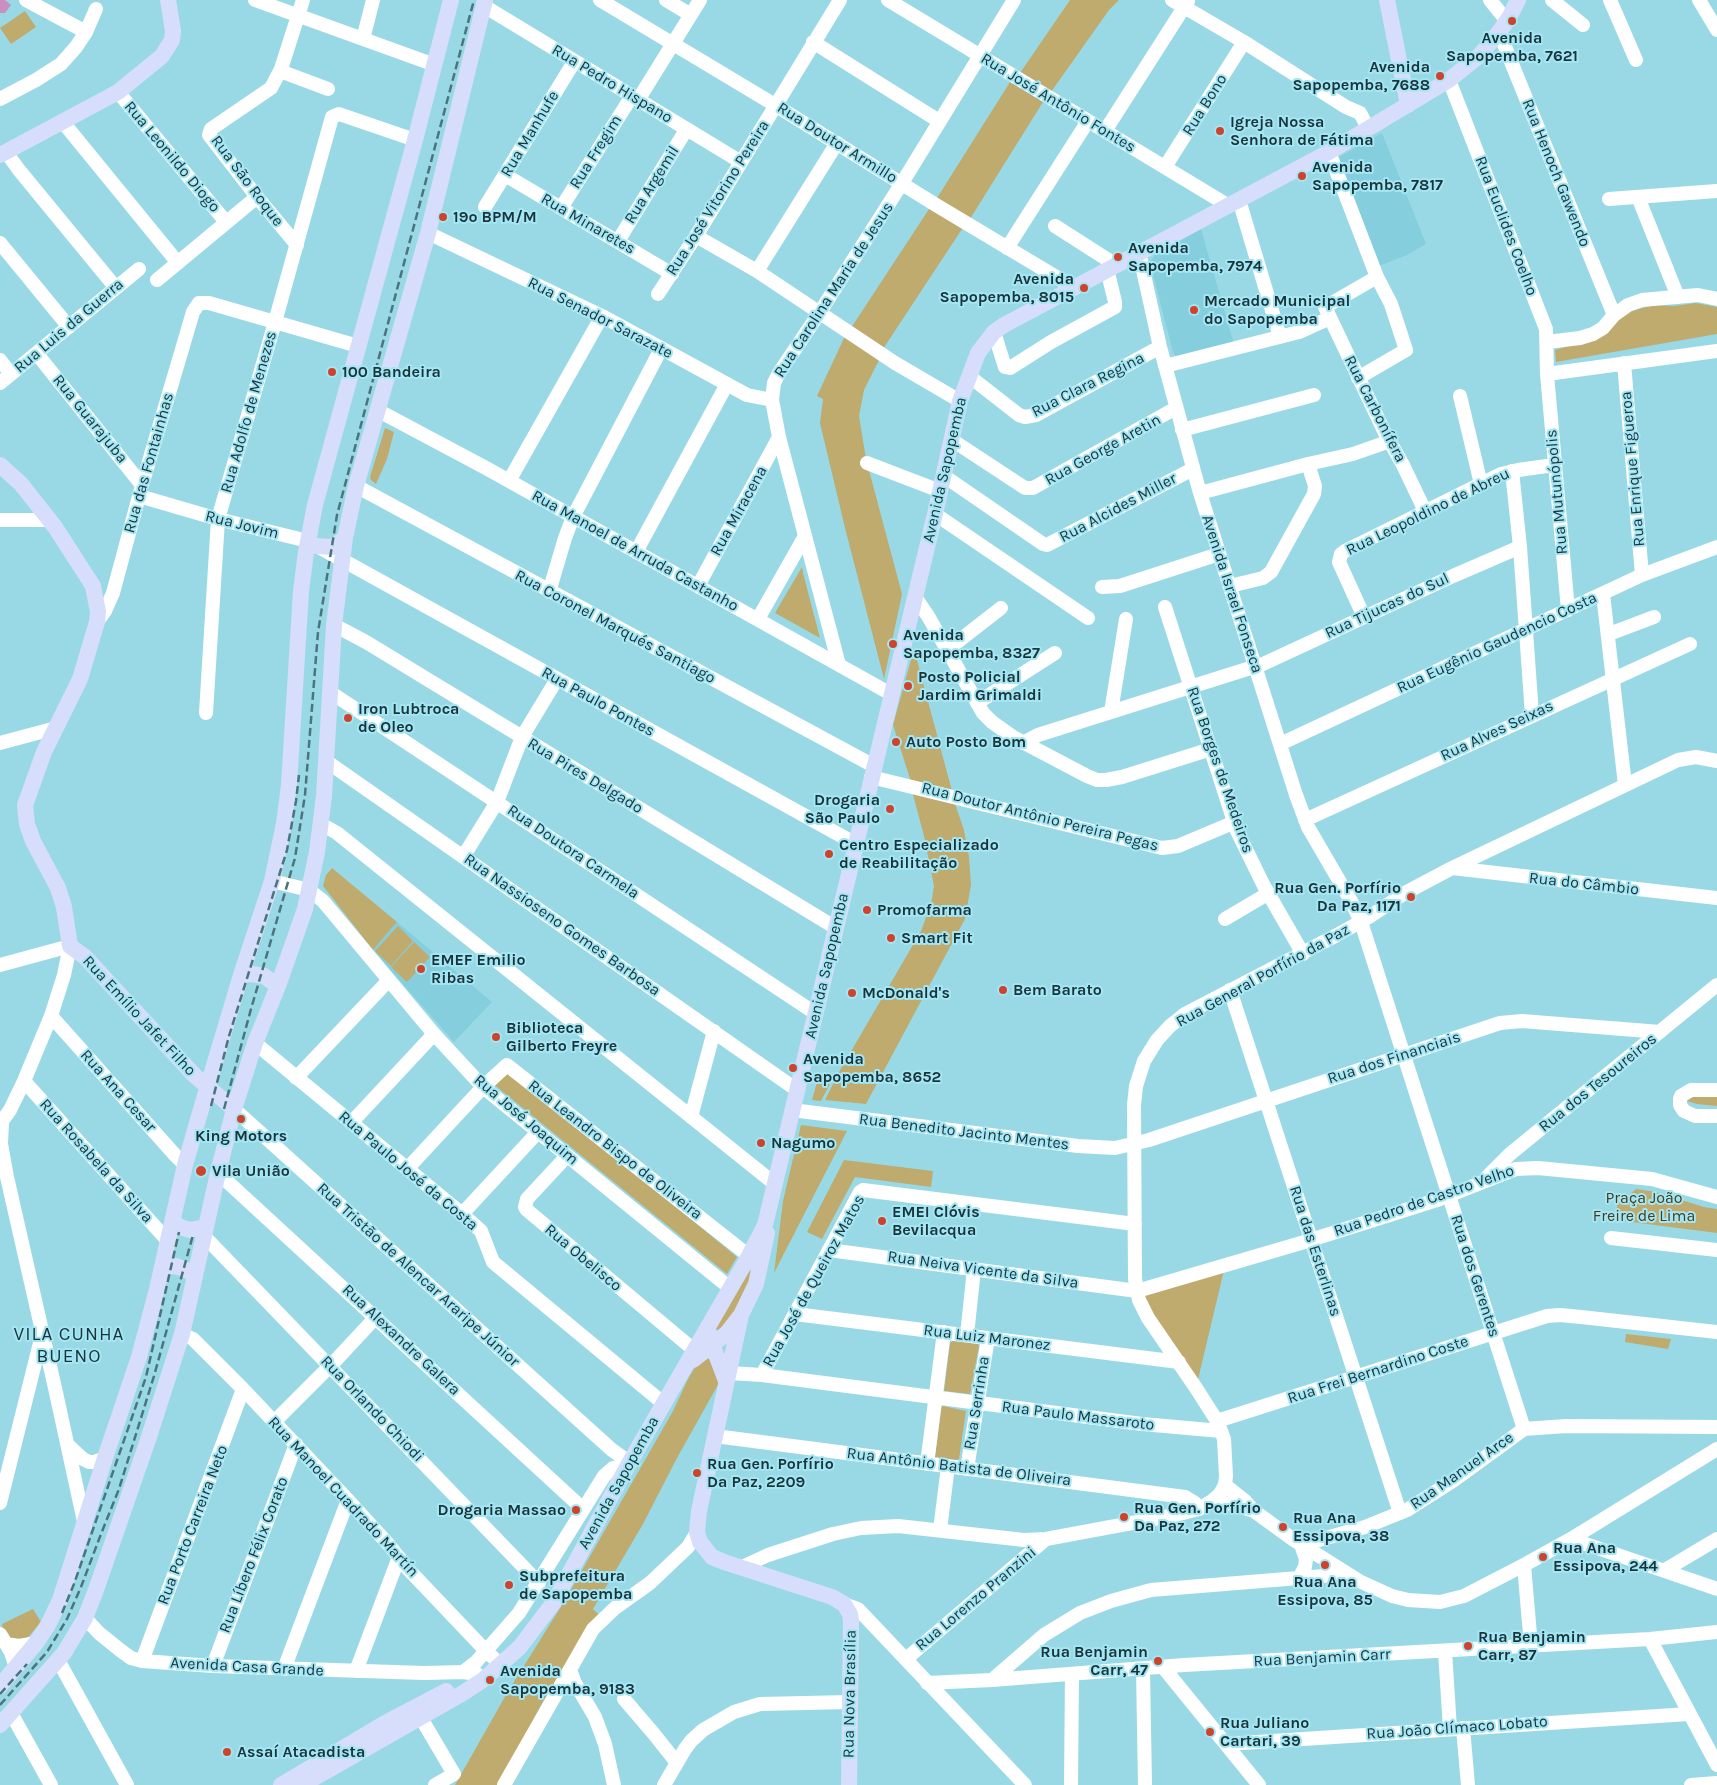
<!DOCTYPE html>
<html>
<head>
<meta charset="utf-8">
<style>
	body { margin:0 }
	canvas { display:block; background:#99d9e6 }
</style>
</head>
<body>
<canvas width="1717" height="1785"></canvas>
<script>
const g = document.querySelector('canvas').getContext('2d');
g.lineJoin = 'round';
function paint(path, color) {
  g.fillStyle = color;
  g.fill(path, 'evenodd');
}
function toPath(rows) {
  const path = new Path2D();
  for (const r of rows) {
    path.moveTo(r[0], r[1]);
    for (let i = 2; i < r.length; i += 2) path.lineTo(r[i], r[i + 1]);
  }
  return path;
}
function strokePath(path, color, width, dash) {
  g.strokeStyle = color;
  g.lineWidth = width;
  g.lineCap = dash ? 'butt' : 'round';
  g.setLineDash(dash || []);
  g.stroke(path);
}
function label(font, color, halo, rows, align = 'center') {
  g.font = font + ' Karla,sans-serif';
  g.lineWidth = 4;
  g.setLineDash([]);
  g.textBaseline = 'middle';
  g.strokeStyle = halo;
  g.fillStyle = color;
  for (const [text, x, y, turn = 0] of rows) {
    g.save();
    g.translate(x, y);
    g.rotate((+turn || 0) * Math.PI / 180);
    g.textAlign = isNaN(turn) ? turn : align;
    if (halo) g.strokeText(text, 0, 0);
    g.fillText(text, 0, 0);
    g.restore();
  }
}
const built = toPath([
	[1382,133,1426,244,1407,255,1379,266,1339,157],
	[1201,229,1234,344,1178,359,1173,352,1150,263,1154,256],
	[397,922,492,1002,454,1042,373,950]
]);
const green = toPath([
	[1070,0,1119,0,1109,10,1051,92,1020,73],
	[25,11,36,27,11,44,0,28],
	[1010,82,1043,102,970,219,937,198],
	[931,206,964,226,883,349,851,328],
	[1696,303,1717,307,1717,334,1556,362,1555,350,1572,345,1632,311,1654,305,1674,306],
	[845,336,879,360,864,390,859,416,866,459,902,594,884,679,845,528,820,423,823,399,817,396],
	[385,428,394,432,387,459,376,484,371,480,370,477],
	[802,567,803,573,820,638,775,613],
	[914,649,952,791,911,782,893,725],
	[912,791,954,801,964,830,969,857,971,885,965,919,866,1104,825,1100,839,1072,921,931,931,904,934,886,924,836],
	[332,868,397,922,373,950,323,886,326,875],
	[398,926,413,941,391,966,375,951],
	[414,942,430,957,407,982,391,967],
	[509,1070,737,1257,727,1274,492,1083],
	[817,1082,830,1084,821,1101,812,1100],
	[1717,1084,1717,1106,1697,1104,1687,1101,1686,1092],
	[801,1125,847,1131,774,1273,783,1201],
	[844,1160,933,1171,931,1187,855,1177,822,1239,807,1232],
	[1636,1189,1656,1192,1704,1207,1717,1209,1717,1233,1616,1220,1618,1193,1629,1195],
	[1225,1266,1196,1388,1137,1291],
	[746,1270,751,1271,750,1288,723,1328,718,1330,714,1328],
	[1626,1334,1671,1339,1668,1349,1625,1342],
	[953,1341,978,1344,979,1346,970,1394,944,1391,950,1343],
	[706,1358,713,1360,719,1383,677,1458,643,1524,593,1609,599,1615,586,1631,541,1705,500,1785,455,1785,507,1693,562,1605,673,1411,689,1377,699,1361],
	[943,1406,966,1411,959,1459,957,1460,935,1457,941,1407],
	[33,1609,41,1622,24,1642,18,1643,4,1634,2,1624]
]);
const water = toPath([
	[0,0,5,0,11,5,5,13,0,13]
]);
const minor = toPath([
	[26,0,86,32],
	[255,0,435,65],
	[600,0,775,105,936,205,1073,287],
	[666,0,691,15],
	[888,0,1229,206],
	[1172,0,1244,42,1346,107,1360,113,1368,128],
	[1490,0,1507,21],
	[1552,0,1583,25],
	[1610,0,1636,60],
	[1699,0,1717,30],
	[484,6,741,162],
	[1499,32,1614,315],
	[363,39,373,0],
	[813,42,939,121],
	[280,71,328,89],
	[1449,80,1546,329,1547,374,1568,610],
	[118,92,226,222],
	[0,99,36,80,61,64,76,47,86,32,96,9],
	[638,100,700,0],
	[62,121,178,263],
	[1105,131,1188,1],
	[6,152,19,170,116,288],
	[1329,152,1377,277,1325,307,1385,433,1403,465,1425,511],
	[1165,167,1244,42],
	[505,175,672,274],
	[1638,197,1678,297],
	[1609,199,1717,191],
	[1239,200,1280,337],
	[485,207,574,62],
	[561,208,632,96],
	[1055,226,1116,265],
	[428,233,602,316,747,395,772,400],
	[696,236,757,271,895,363,960,401],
	[618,241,686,130],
	[0,243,69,327],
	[297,245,257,197,209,135,211,129,271,88,281,69,303,0],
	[1007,248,1088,121],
	[1139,252,1160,347,1200,493,1296,795,1308,827,1351,901,1361,922,1524,1429],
	[757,271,837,143],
	[157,280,257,197],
	[658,294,696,236,840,0],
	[994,332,1004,364,1005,367,1010,368,1051,342,1115,307,1115,302,1107,269],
	[1547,342,1580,338,1593,334,1603,328,1614,315,1628,305,1642,300,1698,295,1717,299],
	[37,354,142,485],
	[0,360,11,374],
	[1624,363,1642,575],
	[1165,366,1299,332,1330,318],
	[1547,374,1717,351],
	[969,376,1019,415,1025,417,1036,415,1160,347],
	[1358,378,1406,350,1391,304,1377,277],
	[0,383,139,269],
	[1460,396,1481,484],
	[377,410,486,468,891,694],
	[1182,430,1314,395],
	[952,440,1025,488,1033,488,1176,408],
	[867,463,940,491],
	[1512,471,1520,547,1532,715],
	[944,476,1043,544,1047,545,1193,469],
	[509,481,602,316],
	[356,486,874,766],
	[1200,493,1308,464,1353,454,1390,441],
	[139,496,218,519,308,541,856,844],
	[935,514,1088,618],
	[0,520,50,520],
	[636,552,727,384],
	[698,586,779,437],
	[1230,586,1263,578,1271,572,1314,494,1315,486,1308,464],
	[1102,587,1120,586,1219,554],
	[549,592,565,538,573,517,661,349],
	[1603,594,1625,785],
	[915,597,928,616,983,713,992,722,1013,737,1087,776,1097,780,1106,780,1122,777,1211,749],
	[1165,607,1237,831,1264,886,1303,954],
	[1364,617,1339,562,1341,554,1345,551,1501,474,1518,470,1554,465],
	[758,619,805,536],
	[97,622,105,611,113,593,142,485,193,312,199,303,209,303,358,346],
	[334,625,366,642,836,928],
	[1609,634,1654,617],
	[947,650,1001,608],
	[839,665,779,437,772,400,774,383,779,373,820,312,902,183,1014,0],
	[330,692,815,1013],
	[977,703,1055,653],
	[1111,712,1126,619],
	[206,713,218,519,275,322,332,117,339,114,415,140],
	[0,743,56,728],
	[1023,743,1038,735,1263,664,1453,576,1520,547],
	[1280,744,1642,575,1717,547],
	[326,761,797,1090],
	[871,777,1162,848,1178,846,1235,822],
	[1305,820,1690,644],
	[321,824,337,833,775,1184],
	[463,857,497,802,522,737,557,679],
	[1452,868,1717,898],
	[272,881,309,890,323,901,434,1034,483,1087,730,1288],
	[1225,919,1269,893],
	[0,965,70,946,64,975,51,1016,24,1081,10,1110,0,1124],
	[1230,990,1400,1513],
	[51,1016,175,1155,185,1165],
	[255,1043,462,1214,481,1231,493,1262,663,1403],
	[296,1078,389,980],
	[24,1081,168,1241],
	[1717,1090,1691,1090,1681,1096,1680,1099,1680,1105,1684,1111,1695,1116,1717,1116],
	[234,1109,612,1450,629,1462],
	[792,1110,1078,1146,1115,1148,1149,1140,1500,1023,1522,1021,1660,1032],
	[691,1117,714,1031],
	[2,1122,1,1144,7,1177,55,1388,85,1526],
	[351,1123,434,1034],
	[567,1156,527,1199,525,1207,527,1210,694,1350],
	[407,1169,483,1087,507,1065,749,1256],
	[218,1173,583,1509],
	[1487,1177,1510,1154,1717,985],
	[462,1214,538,1132],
	[204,1236,539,1583],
	[1611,1238,1717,1250],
	[829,1250,1137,1291,1301,1243,1440,1199,1516,1169,1538,1168,1652,1179,1717,1197],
	[795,1314,1179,1362],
	[182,1334,193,1339,243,1389,348,1500,389,1545,408,1569,486,1651,501,1665],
	[967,1335,974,1269],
	[729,1373,762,1375,1142,1424,1221,1431],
	[762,1375,860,1192,863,1190,1135,1224],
	[1217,1421,1547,1316,1560,1315,1581,1317,1717,1332],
	[274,1422,336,1360,376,1317],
	[715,1436,1185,1497,1195,1503,1199,1509],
	[67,1444,83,1459,89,1462,94,1462,105,1458],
	[927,1464,944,1332],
	[967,1469,988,1338],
	[1225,1485,1245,1501,1254,1511,1294,1540,1359,1581,1392,1596,1408,1600,1440,1602,1464,1596,1524,1565,1571,1539,1717,1449],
	[1212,1501,1230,1504,1251,1510],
	[0,1503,41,1339],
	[940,1530,948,1466],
	[1571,1539,1717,1589],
	[1524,1565,1531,1646],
	[742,1567,768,1555,833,1534,861,1528,898,1526,1024,1540,1046,1539,1175,1515,1199,1509,1212,1501,1220,1494,1225,1485,1226,1476,1224,1439,1221,1431,1217,1421,1196,1388,1148,1318,1139,1300,1135,1279,1134,1105,1136,1086,1144,1061,1157,1040,1170,1026,1185,1014,1335,936,1369,917,1405,893,1452,868,1678,760,1696,757,1717,761],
	[1665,1570,1717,1539],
	[1299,1578,1305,1567,1306,1559,1301,1545,1365,1527,1407,1510,1454,1480,1524,1429,1566,1426,1717,1427],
	[844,1604,858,1609,1025,1785],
	[85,1618,99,1633,120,1650,131,1658,142,1661,213,1666,424,1673,463,1672,477,1674],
	[0,1634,11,1652,16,1668],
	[1650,1639,1717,1765],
	[6,1644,19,1646,36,1643],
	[1445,1651,1450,1729],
	[906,1659,1046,1539],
	[58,1660,127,1785],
	[142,1661,243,1389],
	[213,1666,296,1444],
	[1163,1667,1259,1785],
	[284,1669,348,1500],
	[1143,1669,1145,1785],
	[570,1670,575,1683,595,1717,605,1744,614,1785],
	[356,1671,399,1557],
	[463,1672,476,1662,519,1613,604,1476,613,1468,622,1466,627,1467],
	[992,1680,1044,1635,1080,1613,1111,1601,1151,1590,1348,1574],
	[927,1683,992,1680,1184,1665,1650,1639,1717,1632],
	[624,1699,654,1734,677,1763],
	[11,1713,51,1785],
	[421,1718,454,1774,435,1785],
	[1463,1728,1468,1785],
	[1226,1744,1689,1714],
	[504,1785,593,1629,615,1608,650,1583,688,1547,697,1532],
	[664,1785,685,1749,691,1741,703,1730,734,1712,760,1704,850,1702],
	[1071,1785,1072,1675],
	[1691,1785,1717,1783]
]);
const major = toPath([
	[1387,0,1408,105],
	[0,155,118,92,162,56,172,40,173,31,168,0],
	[0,465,21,484,55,527,93,586,98,612,97,622,80,679,44,752,25,805,27,824,33,841,58,888,64,907,70,946,85,957,195,1076,234,1109],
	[316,546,333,547,345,538],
	[241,975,252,974,264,976,278,986],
	[173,1221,180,1227,190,1230,206,1227],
	[162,1267,176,1266,189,1271,195,1277],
	[741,1315,699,1511,697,1532,700,1542,712,1557,724,1562,832,1597,844,1604,850,1614,851,1621,849,1785],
	[711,1336,712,1344,726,1381],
	[693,1360,727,1333,741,1315,756,1284,767,1233],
	[0,1686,36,1643,48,1625,60,1600,105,1458,139,1357,157,1289,185,1165,204,1099,241,975,272,881,284,824,289,785,301,591,306,552,315,505,415,140,451,0],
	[0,1725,64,1653,85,1618,96,1590,148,1440,182,1334,218,1173,234,1109,255,1043,278,986,305,909,317,852,324,796,334,625,345,538,356,486,428,233,485,0],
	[281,1785,385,1723,446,1691],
	[302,1785,463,1693,483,1680,520,1647,554,1602,627,1467,749,1256,765,1225,935,514,960,401,978,353,994,332,1004,325,1329,152,1449,80,1480,55,1499,32,1509,18,1518,0]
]);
const rail = toPath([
	[211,1106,229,1036,287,850,296,801,299,775],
	[224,1109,251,1009,295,858,305,795,318,632,337,515,474,0],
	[62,1613,74,1584,146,1377,179,1232],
	[0,1694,27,1664],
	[0,1705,47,1652,67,1619,81,1587,101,1534,119,1489,154,1376,193,1235]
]);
const markers = [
	[1512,21,5,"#ce432b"],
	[1440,76,5,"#ce432b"],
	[1220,131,5,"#ce432b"],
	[1302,176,5,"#ce432b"],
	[443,217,5,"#ce432b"],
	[1118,257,5,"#ce432b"],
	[1084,288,5,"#ce432b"],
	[1194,310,5,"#ce432b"],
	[332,372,5,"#ce432b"],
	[893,644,5,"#ce432b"],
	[908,686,5,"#ce432b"],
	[348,718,5,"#ce432b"],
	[896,742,5,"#ce432b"],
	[890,809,5,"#ce432b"],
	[829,854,5,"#ce432b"],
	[1411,897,5,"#ce432b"],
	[867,910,5,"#ce432b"],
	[891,938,5,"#ce432b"],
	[421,969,5,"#ce432b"],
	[1003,990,5,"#ce432b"],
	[852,993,5,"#ce432b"],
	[496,1037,5,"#ce432b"],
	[793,1068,5,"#ce432b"],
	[241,1119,5,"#ce432b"],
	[761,1143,5,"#ce432b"],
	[201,1171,6,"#ce432b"],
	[882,1221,5,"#ce432b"],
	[697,1473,5,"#ce432b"],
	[576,1510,5,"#ce432b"],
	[1124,1517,5,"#ce432b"],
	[1283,1527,5,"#ce432b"],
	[1543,1557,5,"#ce432b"],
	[1325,1565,5,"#ce432b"],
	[509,1585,5,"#ce432b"],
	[1468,1646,5,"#ce432b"],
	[1158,1661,5,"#ce432b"],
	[490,1680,5,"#ce432b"],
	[1210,1732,5,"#ce432b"],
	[227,1752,5,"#ce432b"]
];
const poiNames = [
	["Avenida",1512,38,"center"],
	["Sapopemba, 7621",1512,56,"center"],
	["Avenida",1430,67,"right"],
	["Sapopemba, 7688",1430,85,"right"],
	["Igreja Nossa",1230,122],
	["Senhora de Fátima",1230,140],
	["Avenida",1312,167],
	["Sapopemba, 7817",1312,185],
	["19º BPM/M",453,217],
	["Avenida",1128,248],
	["Sapopemba, 7974",1128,266],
	["Avenida",1074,279,"right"],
	["Sapopemba, 8015",1074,297,"right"],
	["Mercado Municipal",1204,301],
	["do Sapopemba",1204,319],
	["100 Bandeira",342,372],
	["Avenida",903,635],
	["Sapopemba, 8327",903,653],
	["Posto Policial",918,677],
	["Jardim Grimaldi",918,695],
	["Iron Lubtroca",358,709],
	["de Oleo",358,727],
	["Auto Posto Bom",906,742],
	["Drogaria",880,800,"right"],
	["São Paulo",880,818,"right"],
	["Centro Especializado",839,845],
	["de Reabilitação",839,863],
	["Rua Gen. Porfírio",1401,888,"right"],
	["Da Paz, 1171",1401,906,"right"],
	["Promofarma",877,910],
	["Smart Fit",901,938],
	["EMEF Emilio",431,960],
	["Ribas",431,978],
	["Bem Barato",1013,990],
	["McDonald's",862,993],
	["Biblioteca",506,1028],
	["Gilberto Freyre",506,1046],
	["Avenida",803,1059],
	["Sapopemba, 8652",803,1077],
	["King Motors",241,1136,"center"],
	["Nagumo",771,1143],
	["Vila União",212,1171],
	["EMEI Clóvis",892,1212],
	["Bevilacqua",892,1230],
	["Rua Gen. Porfírio",707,1464],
	["Da Paz, 2209",707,1482],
	["Rua Gen. Porfírio",1134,1508],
	["Da Paz, 272",1134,1526],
	["Drogaria Massao",566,1510,"right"],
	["Rua Ana",1293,1518],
	["Essipova, 38",1293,1536],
	["Rua Ana",1553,1548],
	["Essipova, 244",1553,1566],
	["Subprefeitura",519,1576],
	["de Sapopemba",519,1594],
	["Rua Ana",1325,1582,"center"],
	["Essipova, 85",1325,1600,"center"],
	["Rua Benjamin",1478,1637],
	["Carr, 87",1478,1655],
	["Rua Benjamin",1148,1652,"right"],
	["Carr, 47",1148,1670,"right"],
	["Avenida",500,1671],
	["Sapopemba, 9183",500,1689],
	["Rua Juliano",1220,1723],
	["Cartari, 39",1220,1741],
	["Assaí Atacadista",237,1752]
];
const streetNames = [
	["Rua Pedro Hispano",612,84,31],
	["Rua José Antônio Fontes",1058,103,31],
	["Rua Bono",1205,105,-58],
	["Rua Manhufe",530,134,-59],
	["Rua Doutor Armillo",837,143,32],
	["Rua Fregim",596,152,-58],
	["Rua Leonildo Diogo",172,157,50],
	["Rua Henoch Gawendo",1556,173,68],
	["Rua São Roque",247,181,53],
	["Rua Argemil",652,185,-58],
	["Rua José Vitorino Pereira",718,198,-58],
	["Rua Minaretes",588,224,30],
	["Rua Euclides Coelho",1506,226,69],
	["Rua Carolina Maria de Jesus",834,290,-57],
	["Rua Senador Sarazate",600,318,27],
	["Rua Luis da Guerra",69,326,-40],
	["Rua Clara Regina",1088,385,-27],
	["Rua Carbonífera",1375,409,63],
	["Rua Adolfo de Menezes",249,412,-74],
	["Rua Guarajuba",90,419,51],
	["Rua George Aretin",1103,450,-29],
	["Rua das Fontainhas",149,463,-74],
	["Rua Enrique Figueroa",1633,469,-95],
	["Avenida Sapopemba",945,470,-77],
	["Rua Mutunópolis",1557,492,-95],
	["Rua Alcides Miller",1118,508,-28],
	["Rua Miracena",739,511,-61],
	["Rua Leopoldino de Abreu",1428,512,-26],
	["Rua Jovim",242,525,14],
	["Rua Manoel de Arruda Castanho",635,551,29],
	["Avenida Israel Fonseca",1232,594,72],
	["Rua Tijucas do Sul",1387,606,-25],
	["Rua Coronel Marqués Santiago",615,627,28],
	["Rua Eugênio Gaudencio Costa",1497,643,-25],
	["Rua Paulo Pontes",598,702,29],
	["Rua Alves Seixas",1497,731,-25],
	["Rua Borges de Medeiros",1220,770,71],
	["Rua Pires Delgado",585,776,31],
	["Rua Doutor Antônio Pereira Pegas",1040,817,14],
	["Rua Doutora Carmela",573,852,34],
	["Rua do Câmbio",1584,884,6],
	["Rua Nassioseno Gomes Barbosa",562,925,35],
	["Avenida Sapopemba",827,966,-77],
	["Rua General Porfírio da Paz",1263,976,-29],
	["Rua Emílio Jafet Filho",139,1016,47],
	["Rua dos Financiais",1394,1058,-18],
	["Rua dos Tesoureiros",1598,1083,-39],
	["Rua Ana Cesar",118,1091,48],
	["Rua José Joaquim",526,1120,40],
	["Rua Benedito Jacinto Mentes",964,1132,7],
	["Rua Leandro Bispo de Oliveira",615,1150,38],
	["Rua Rosabela da Silva",96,1161,48],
	["Rua Paulo José da Costa",408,1171,40],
	["Rua Pedro de Castro Velho",1424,1201,-19],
	["Rua das Esterlinas",1315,1251,72],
	["Rua Obelisco",583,1258,40],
	["Rua Neiva Vicente da Silva",983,1270,8],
	["Rua Tristão de Alencar Araripe Júnior",418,1275,42],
	["Rua dos Gerentes",1475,1276,72],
	["Rua José de Queiroz Matos",814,1281,-61],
	["Rua Luiz Maronez",987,1338,7],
	["Rua Alexandre Galera",401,1340,43],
	["Rua Frei Bernardino Coste",1378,1370,-18],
	["Rua Serrinha",977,1403,-81],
	["Rua Orlando Chiodi",372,1409,46],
	["Rua Paulo Massaroto",1078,1416,7],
	["Rua Antônio Batista de Oliveira",959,1467,7],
	["Rua Manuel Arce",1462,1471,-35],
	["Avenida Sapopemba",619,1483,-61],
	["Rua Manoel Cuadrado Martín",343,1497,47],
	["Rua Porto Carreira Neto",193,1525,-69],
	["Rua Líbero Félix Corato",254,1555,-69],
	["Rua Lorenzo Pranzini",976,1599,-40],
	["Rua Benjamin Carr",1322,1658,-3],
	["Avenida Casa Grande",247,1667,3],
	["Rua Nova Brasília",850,1694,-89],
	["Rua João Clímaco Lobato",1457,1728,-4]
];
const parkNames = [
	["Praça João",1644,1198],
	["Freire de Lima",1644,1216]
];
const quarterNames = [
	["VILA CUNHA",69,1335],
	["BUENO",69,1357]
];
paint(built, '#84cedd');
paint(green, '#bfab6d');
paint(water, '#ca8fc1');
strokePath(minor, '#fff', 14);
strokePath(major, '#d6defb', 16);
strokePath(rail, '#4b747c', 2.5, [8, 4]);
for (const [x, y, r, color] of markers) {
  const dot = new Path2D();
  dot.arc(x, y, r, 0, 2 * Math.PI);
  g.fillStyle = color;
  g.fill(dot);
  strokePath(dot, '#a5e6f4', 2);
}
label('bold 16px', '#1a353a', '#a5e6f4', poiNames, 'left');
label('16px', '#1a353a', '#a5e6f4', streetNames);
label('16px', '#473d1c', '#a5e6f4', parkNames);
g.letterSpacing = '1px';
label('19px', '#1a353a', '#a5e6f4', quarterNames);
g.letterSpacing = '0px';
</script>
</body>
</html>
